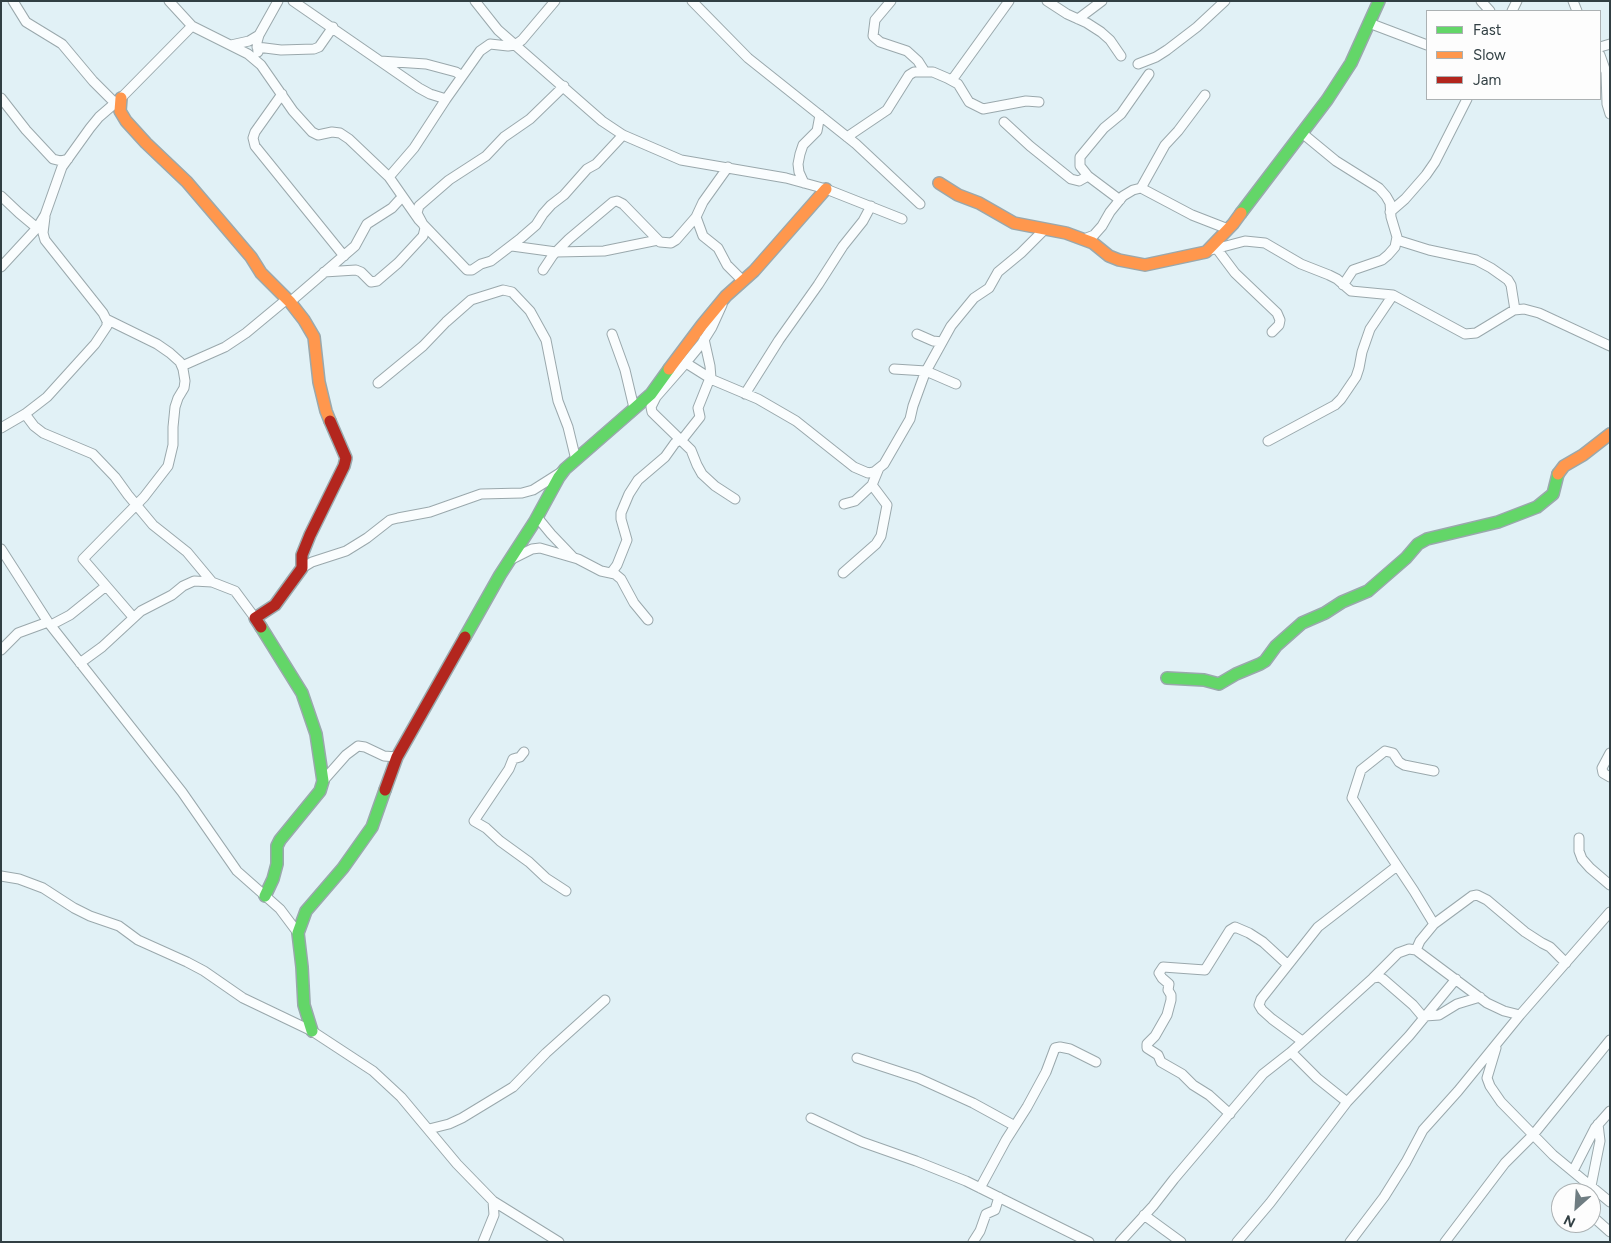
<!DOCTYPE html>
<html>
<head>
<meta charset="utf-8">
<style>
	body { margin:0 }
	#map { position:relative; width:1611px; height:1243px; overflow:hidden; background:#e1f1f6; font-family:Figtree,sans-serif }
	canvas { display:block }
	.frame { position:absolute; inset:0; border:2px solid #313f43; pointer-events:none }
	.legend { position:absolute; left:1426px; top:10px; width:175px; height:90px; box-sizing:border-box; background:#fdfdfd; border:1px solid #abb1b3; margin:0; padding:6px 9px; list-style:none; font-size:15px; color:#313f43 }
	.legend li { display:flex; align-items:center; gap:10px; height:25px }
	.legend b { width:25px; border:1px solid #abb1b3 }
	.north { position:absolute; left:1551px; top:1183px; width:50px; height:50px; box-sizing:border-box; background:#fdfdfd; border:1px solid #abb1b3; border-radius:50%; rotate:206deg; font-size:14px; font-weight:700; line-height:20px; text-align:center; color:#313f43 }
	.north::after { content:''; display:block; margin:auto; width:18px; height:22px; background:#6f7d82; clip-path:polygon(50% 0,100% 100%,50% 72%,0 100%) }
</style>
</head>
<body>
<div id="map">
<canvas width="1611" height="1243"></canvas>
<div class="frame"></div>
<ul class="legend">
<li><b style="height:6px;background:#63d668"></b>Fast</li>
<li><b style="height:6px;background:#ff974d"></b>Slow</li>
<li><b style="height:6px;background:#b3261e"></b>Jam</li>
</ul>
<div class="north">N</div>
</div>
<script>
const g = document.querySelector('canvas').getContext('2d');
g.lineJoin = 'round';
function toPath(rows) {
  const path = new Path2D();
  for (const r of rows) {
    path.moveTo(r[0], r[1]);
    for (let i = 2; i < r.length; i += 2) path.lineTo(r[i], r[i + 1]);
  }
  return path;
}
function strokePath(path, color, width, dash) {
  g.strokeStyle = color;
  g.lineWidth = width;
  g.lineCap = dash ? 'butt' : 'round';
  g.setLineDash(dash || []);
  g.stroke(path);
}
const street = toPath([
	[13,1,26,22,62,44,93,81,115,103],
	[169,1,192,26,248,54,261,65,293,111,312,132,318,135,332,132,340,133,349,139,389,177,419,220,467,270,472,270,481,264,491,261,521,238,536,225,543,214,551,205,564,195,587,169,596,164,623,135],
	[293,1,419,88,430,94,446,99],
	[475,1,498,30,602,121,623,135,681,160,786,178,826,189,902,219],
	[692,1,748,58,856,144,920,204],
	[891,1,875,20,873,36,880,42,907,51,918,61,925,72],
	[1047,1,1067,14,1087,23,1101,32,1110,40,1121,56],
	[1481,1,1490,11],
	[1573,1,1577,11],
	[1512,11,1517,1],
	[1078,19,1102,1],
	[1369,23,1427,45],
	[231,45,249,41,259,35],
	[257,47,281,50,314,49,319,47,333,27],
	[1600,47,1610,44],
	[258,52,257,42,259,35,278,1],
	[1600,55,1606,72,1607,104,1610,114],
	[380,61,426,64,456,72,462,76],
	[1138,64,1156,57,1167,50,1197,27,1225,1],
	[952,80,1009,1],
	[282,94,255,132,253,138,255,146,344,256],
	[1,98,26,130,53,159,61,161,68,159],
	[1004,122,1030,146,1071,179,1079,181,1088,176],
	[1302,133,1336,161,1379,188,1386,196,1390,203,1391,217,1397,237,1395,247,1388,255,1382,260,1353,270,1343,285],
	[847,137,887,110,909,75,914,72,933,72,947,78,958,84,969,102,983,109,1026,101,1039,102],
	[389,177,414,148,446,99,480,51,490,44,508,46,515,45,522,40,555,1],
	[804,183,799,172,798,164,800,154,803,145,817,131,820,115],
	[1141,188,1165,145,1178,131,1205,95],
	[1,196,19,213,37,228],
	[1120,200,1088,176,1080,166,1080,157,1104,128,1121,114,1149,74],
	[1390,212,1405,199,1426,175,1435,162,1467,99],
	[696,217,703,236,718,248,727,265,743,281],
	[1084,239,1094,235,1102,226,1110,212,1123,196,1133,190,1141,188,1192,215,1228,229],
	[1397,240,1429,250,1476,260,1491,268,1508,280,1511,285,1515,310],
	[512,246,556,252,604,251,658,240],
	[1217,249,1235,273,1277,313,1280,320,1279,325,1272,332],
	[1207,251,1245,241,1265,243,1301,264,1329,275,1337,279,1351,291,1393,295,1465,334,1476,333,1514,310,1524,309,1539,313,1610,346],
	[1,267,37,228,45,215,62,167,90,128,99,117,121,98,192,26],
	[543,270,553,255,569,239,613,202,617,201,623,204,660,242,671,243,676,240,696,217,703,202,728,167],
	[324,272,356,270,361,272,371,282,377,281,398,263,423,236,425,228,417,213,419,206,449,180,486,156,504,137,530,119,564,86],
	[290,302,355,246,367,224,392,208,402,197],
	[722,305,712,327,702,343,684,365,656,397,651,407,652,412,656,416,691,450,697,465,702,474,715,486,735,499],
	[106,319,157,344,170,353,180,362,183,369,185,381,184,388,178,398,175,407,173,427,173,445,168,466,144,497,83,559,133,617],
	[612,334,625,370,634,408],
	[917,334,933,341,942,342],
	[704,339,710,366,711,378],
	[686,363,713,380,758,399,796,421,854,467,868,473,874,472,884,464,910,419,913,406,925,373,951,326,974,298,989,288,998,272,1021,253,1045,229],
	[182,366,225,347,246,333,287,299],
	[894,369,926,371,956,384],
	[378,383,423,346,446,322,471,300,503,290,512,292,530,311,546,340,558,401,568,427,576,460],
	[745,394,779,340,818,285,843,246,863,221,871,206],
	[25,414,34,426,43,433,93,454,115,477,128,495,153,525,187,552,212,582],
	[1,428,25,414,47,397,95,344,107,326,107,321,103,313,45,240,43,233,45,217],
	[681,441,700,417,698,408,710,378],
	[1268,441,1335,405,1341,399,1356,377,1359,368,1362,352,1370,329,1393,295],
	[844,504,855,501,872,485],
	[537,517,551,534,573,557],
	[1,549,48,622,182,792,237,871,280,909,298,933],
	[510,560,532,549,540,548,578,559,601,571,615,574,621,579,634,603,648,620],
	[302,568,312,562,346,551,367,538,390,520,398,518,430,512,481,494,522,493,533,490,563,471],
	[611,573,617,565,627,540,621,519,621,513,629,494,638,480,665,457,675,443,680,440],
	[843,573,876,544,881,536,887,505,872,485,879,468],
	[51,625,70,615,106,586],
	[1,650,18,633,48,622],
	[80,663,102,647,141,611,172,595,183,586,194,581,212,582,235,591,255,618],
	[524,752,520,757,513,759,509,769,474,821,486,828,500,841,529,862,546,878,566,891],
	[1610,753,1602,768,1603,773,1610,777],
	[323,781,346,755,358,746,365,747,384,756,397,757],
	[1579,838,1579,851,1582,859,1590,868,1610,885],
	[1,876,19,879,43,888,74,908,90,916,119,926,138,940,187,962,204,971,243,998,312,1031,373,1071,401,1097,457,1164,493,1201,559,1242],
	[1434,924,1414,891,1352,798,1361,770,1385,751,1393,753,1399,762,1404,765,1434,771],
	[1416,950,1420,941,1434,924,1472,896,1477,895,1487,900,1525,932,1542,943,1550,947,1566,963],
	[1373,978,1398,953,1409,949,1416,950,1487,1003,1504,1011,1520,1015],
	[1425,1016,1439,1015,1457,1004,1480,997],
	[1302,1041,1272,1019,1262,1010,1259,1005,1261,999,1318,927,1397,866],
	[1496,1048,1487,1078,1490,1086,1501,1102,1553,1155,1610,1202],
	[1291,1052,1317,1078,1347,1102],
	[857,1058,918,1078,973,1103,1015,1126],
	[1230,1114,1209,1095,1193,1085,1182,1074,1161,1062,1158,1055,1147,1048,1147,1044,1155,1036,1167,1015,1171,1000,1171,995,1168,990,1169,984,1162,978,1159,973,1163,967,1205,970,1230,930,1235,927,1249,933,1263,942,1288,965],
	[811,1118,862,1142,916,1161,966,1181,1089,1242],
	[429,1129,449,1124,462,1118,513,1087,546,1053,605,1000],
	[1573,1171,1595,1128,1610,1111],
	[1591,1186,1600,1141,1598,1124],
	[980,1188,1006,1140,1027,1107,1046,1072,1055,1048,1060,1047,1070,1049,1096,1062],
	[1144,1215,1181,1242],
	[1591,1215,1610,1232],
	[483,1242,494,1215,493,1201],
	[973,1242,980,1231,986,1214,995,1210,999,1197],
	[1120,1242,1153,1206,1174,1179,1263,1074,1291,1052,1373,978,1379,977,1383,979,1413,1005,1424,1018],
	[1237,1242,1270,1203,1347,1102,1409,1036,1456,979],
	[1350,1242,1384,1197,1406,1162,1423,1130,1458,1091,1520,1015,1610,912],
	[1445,1242,1505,1163,1533,1135,1610,1040]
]);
const fast = toPath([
	[1241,213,1327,100,1351,63,1379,1],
	[261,627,302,693,316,734,323,781,320,791,280,840,277,846,277,864,273,879,265,896],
	[465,637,500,575,535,521,559,477,565,469,651,394,669,369],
	[1167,678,1204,680,1219,684,1236,674,1260,664,1265,661,1276,646,1302,623,1325,613,1342,602,1368,591,1406,558,1418,544,1427,539,1498,522,1537,507,1553,494,1558,474],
	[312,1031,304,1005,302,967,298,933,306,911,343,868,372,827,385,790]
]);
const slow = toPath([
	[121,98,120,111,126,121,146,143,187,182,251,257,261,273,290,302,304,320,314,337,319,382,326,411,330,421],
	[939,183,958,195,979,203,1014,223,1066,233,1093,243,1109,256,1119,260,1145,265,1206,252,1233,224,1241,213],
	[669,369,702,325,726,296,754,271,826,189],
	[1558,474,1564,466,1583,455,1610,434]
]);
const jam = toPath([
	[261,627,255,618,275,605,302,568,302,555,310,535,344,466,346,458,330,421],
	[385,790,397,757,465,637]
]);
strokePath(street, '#9aa8ac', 11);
strokePath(fast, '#9aa8ac', 14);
strokePath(slow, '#9aa8ac', 14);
strokePath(jam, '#9aa8ac', 14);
strokePath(street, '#fafdfe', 9);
strokePath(fast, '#63d668', 11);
strokePath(slow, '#ff974d', 11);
strokePath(jam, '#b3261e', 11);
</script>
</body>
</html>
